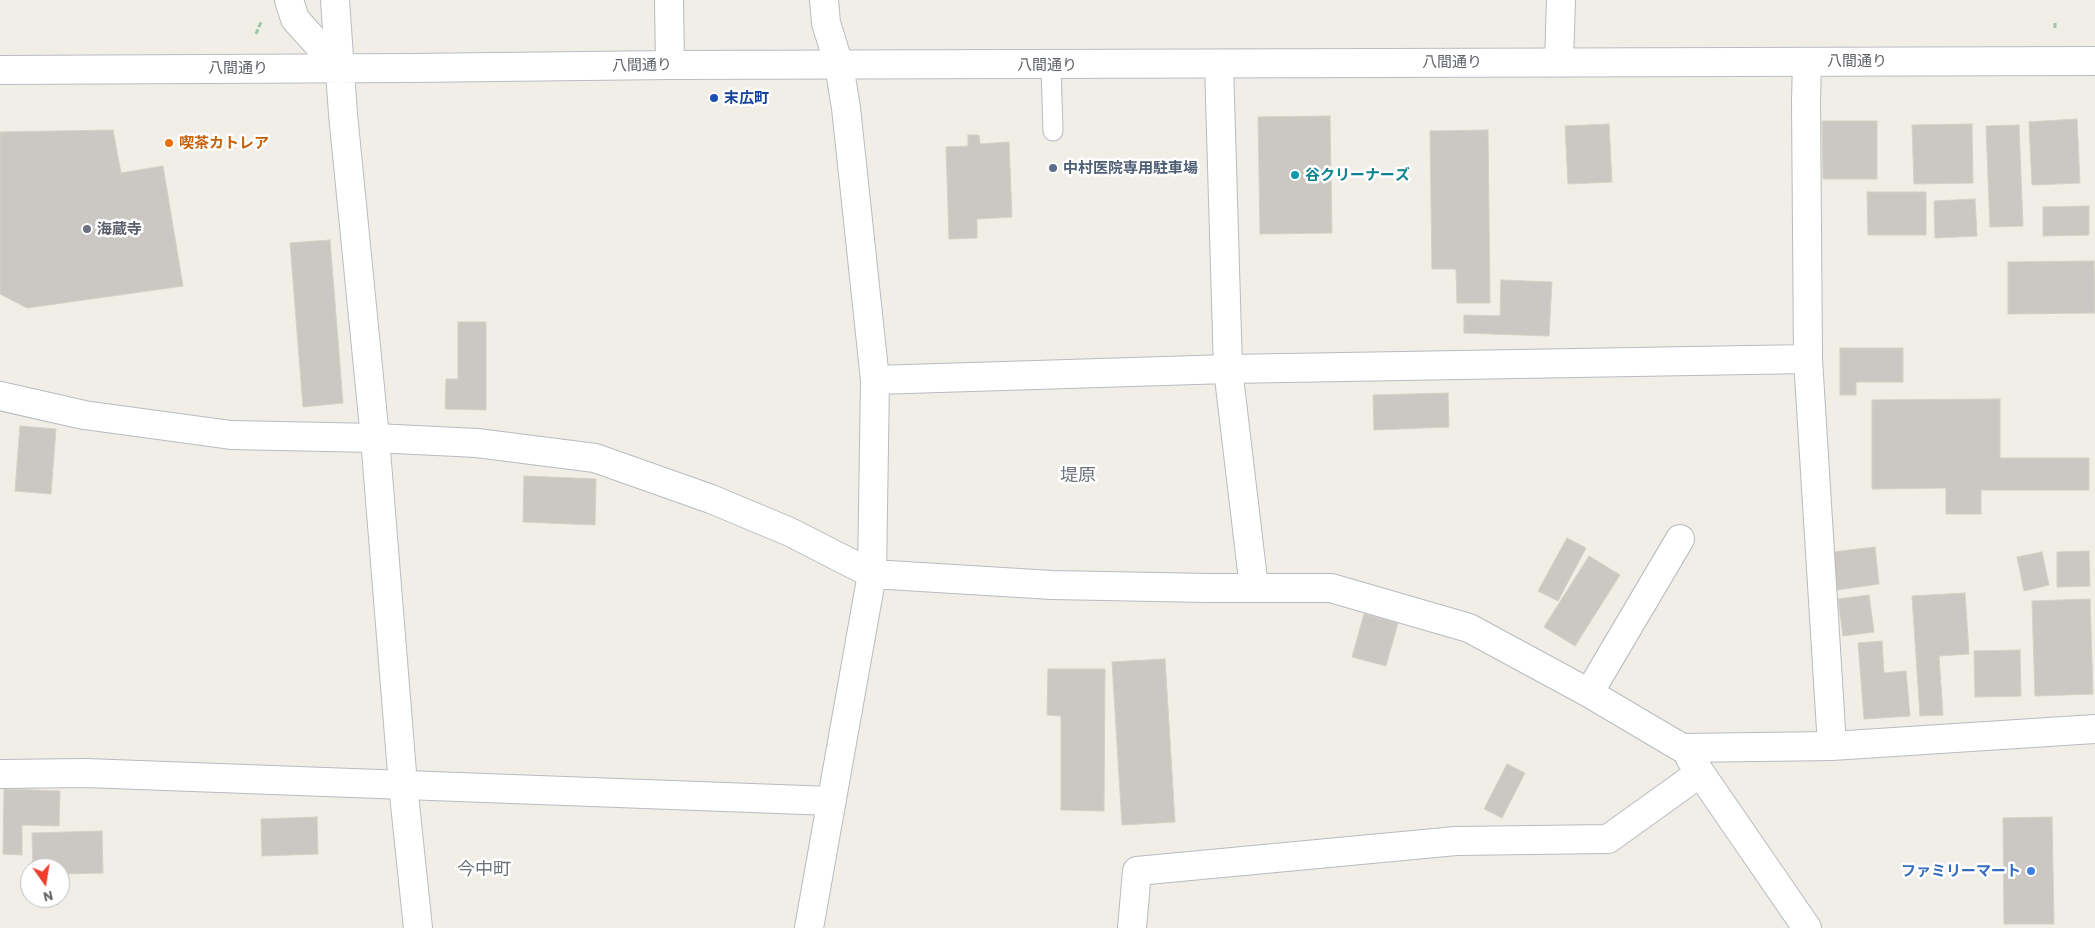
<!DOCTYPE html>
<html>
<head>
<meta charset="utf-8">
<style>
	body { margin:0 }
	#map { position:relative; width:2095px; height:928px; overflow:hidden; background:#f0eee6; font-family:Barlow,sans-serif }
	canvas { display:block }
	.north { position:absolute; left:20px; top:858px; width:50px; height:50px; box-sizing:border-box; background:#fff; border:1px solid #bec0c2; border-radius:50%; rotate:167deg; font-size:14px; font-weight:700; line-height:20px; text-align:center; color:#5d6167 }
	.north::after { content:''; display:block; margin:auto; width:18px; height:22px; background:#f13e2a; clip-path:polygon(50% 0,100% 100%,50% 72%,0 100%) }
</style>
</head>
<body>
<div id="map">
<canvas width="2095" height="928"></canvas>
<div class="north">N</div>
</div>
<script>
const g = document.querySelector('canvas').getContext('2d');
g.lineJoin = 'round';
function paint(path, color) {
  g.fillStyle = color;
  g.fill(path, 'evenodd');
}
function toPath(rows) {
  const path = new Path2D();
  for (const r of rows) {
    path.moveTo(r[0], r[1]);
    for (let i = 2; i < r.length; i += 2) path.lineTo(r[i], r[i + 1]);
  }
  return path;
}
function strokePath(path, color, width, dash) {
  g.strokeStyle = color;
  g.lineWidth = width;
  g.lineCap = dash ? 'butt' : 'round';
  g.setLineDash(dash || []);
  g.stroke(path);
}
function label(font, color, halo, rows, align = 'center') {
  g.font = font + ' Barlow,"Noto Sans JP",sans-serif';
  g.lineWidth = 5;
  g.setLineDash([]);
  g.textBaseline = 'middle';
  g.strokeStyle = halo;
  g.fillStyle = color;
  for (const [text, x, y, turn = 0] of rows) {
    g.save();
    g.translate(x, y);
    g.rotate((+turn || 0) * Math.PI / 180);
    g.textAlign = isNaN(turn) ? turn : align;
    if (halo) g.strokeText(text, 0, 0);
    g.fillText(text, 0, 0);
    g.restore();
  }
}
const building = toPath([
	[1330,116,1332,233,1260,234,1258,117,1330,116],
	[2077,119,2080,183,2032,185,2029,122,2077,119],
	[1822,121,1877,121,1877,179,1823,179,1822,121],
	[1609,124,1612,182,1568,184,1565,126,1609,124],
	[1972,124,1973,183,1914,184,1912,125,1972,124],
	[2019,125,2023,226,1990,227,1986,126,2019,125],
	[113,130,121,173,163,166,183,286,27,308,0,294,0,132,113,130],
	[1488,130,1490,303,1457,303,1456,269,1432,269,1430,131,1488,130],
	[968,135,979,135,980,144,1009,142,1012,217,977,219,977,238,949,239,946,147,968,146,968,135],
	[1867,192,1926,192,1926,235,1868,235,1867,192],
	[1975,199,1977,236,1935,238,1934,201,1975,199],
	[2089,206,2089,235,2043,236,2043,207,2089,206],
	[330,240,343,403,303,407,290,243,330,240],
	[2094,261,2095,313,2008,314,2008,262,2094,261],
	[1501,280,1552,282,1549,336,1464,333,1464,315,1500,316,1501,280],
	[458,322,486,322,486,410,445,409,446,379,458,379,458,322],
	[1840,348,1903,348,1903,382,1856,382,1856,395,1840,395,1840,348],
	[1448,393,1449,427,1374,430,1373,395,1448,393],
	[2000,399,2000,458,2089,458,2089,490,1981,490,1981,514,1946,514,1946,488,1872,489,1872,400,2000,399],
	[20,426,56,429,51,494,15,491,20,426],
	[524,476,596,479,595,525,523,522,524,476],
	[1567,538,1586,548,1558,601,1538,591,1567,538],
	[1875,547,1879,584,1837,590,1833,552,1875,547],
	[2089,551,2090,586,2057,587,2057,552,2089,551],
	[2042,552,2049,585,2024,591,2017,557,2042,552],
	[1589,556,1620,575,1575,646,1544,627,1589,556],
	[1965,593,1969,654,1939,656,1943,715,1920,716,1912,596,1965,593],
	[1869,595,1874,632,1843,636,1838,599,1869,595],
	[2090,599,2093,694,2035,696,2032,601,2090,599],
	[1364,614,1398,623,1386,666,1352,657,1364,614],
	[1882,641,1884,673,1906,671,1910,716,1864,719,1858,643,1882,641],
	[2020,650,2021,696,1975,697,1974,651,2020,650],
	[1165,659,1175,822,1122,825,1112,662,1165,659],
	[1048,669,1105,669,1104,811,1061,810,1061,716,1047,715,1048,669],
	[1507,764,1525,773,1502,818,1484,809,1507,764],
	[4,789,60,791,59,826,22,825,22,855,3,854,4,789],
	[317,817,318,854,262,856,261,819,317,817],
	[2052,817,2054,924,2004,924,2003,818,2052,817],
	[102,831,103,873,60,874,60,868,33,868,32,833,102,831]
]);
const path = toPath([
	[2055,23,2055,30],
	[256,34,261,22]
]);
const lane = toPath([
	[1051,65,1053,131]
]);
const street = toPath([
	[289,0,295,19,340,69],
	[669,0,670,65],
	[1559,61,1561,0],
	[1807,62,1806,101,1808,359,1832,746],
	[1219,64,1228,369,1254,588],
	[875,380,1228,369,1808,359],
	[0,396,84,415,231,435,375,438,477,443,595,458,711,499,790,532,872,574,1052,585,1208,588,1331,588,1469,628,1589,693,1682,748,1832,746,2095,729],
	[1589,693,1680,539],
	[1690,758,1807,928],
	[0,774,86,773,831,801],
	[809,928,872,574,875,380,846,108,839,65,826,23,824,0],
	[1132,928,1137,871,1456,841,1608,839,1700,773]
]);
const secondary = toPath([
	[335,0,343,114,375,438,403,785,418,928],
	[0,70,411,68,670,65,2095,61]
]);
const markers = [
	[714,98,5,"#1a4fb4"],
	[169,143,5,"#e8710a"],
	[1053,168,5,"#5c6f8a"],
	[1295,175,5,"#0f9aa8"],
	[87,229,5,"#6b7280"],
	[2031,871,5,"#3f7fe0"]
];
const streetNames = [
	["八間通り",1857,61],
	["八間通り",1452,62],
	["八間通り",642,65,-1],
	["八間通り",1047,65],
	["八間通り",238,68]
];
const transitNames = [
	["末広町",724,98]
];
const foodNames = [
	["喫茶カトレア",179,143]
];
const serviceNames = [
	["中村医院専用駐車場",1063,168]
];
const cultureNames = [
	["谷クリーナーズ",1305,175]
];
const worshipNames = [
	["海蔵寺",97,229]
];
const shopNames = [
	["ファミリーマート",2021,871]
];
const quarterNames = [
	["堤原",1078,475],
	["今中町",484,869]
];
paint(building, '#cbc8c3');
strokePath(building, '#d5d0c3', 1);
strokePath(lane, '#b8bbc0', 21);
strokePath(street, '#b8bbc0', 30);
strokePath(secondary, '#b9bcc2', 30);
strokePath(path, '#99c7a7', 3, [5, 2.5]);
strokePath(lane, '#fff', 19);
strokePath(street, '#fff', 28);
strokePath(secondary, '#fff', 28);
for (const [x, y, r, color] of markers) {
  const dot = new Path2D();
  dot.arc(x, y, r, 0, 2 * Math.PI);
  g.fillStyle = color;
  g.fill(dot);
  strokePath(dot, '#fff', 2);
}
label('15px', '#5d6167', '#fff', streetNames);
label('bold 15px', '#164399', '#fff', transitNames, 'left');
label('bold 15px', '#c56008', '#fff', foodNames, 'left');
label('bold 15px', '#4e5e75', '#fff', serviceNames, 'left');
label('bold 15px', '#0d838f', '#fff', cultureNames, 'left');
label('bold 15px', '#5b616d', '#fff', worshipNames, 'left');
label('bold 15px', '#366cbe', '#fff', shopNames, 'right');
label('18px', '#6e7379', '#fff', quarterNames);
</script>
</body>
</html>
